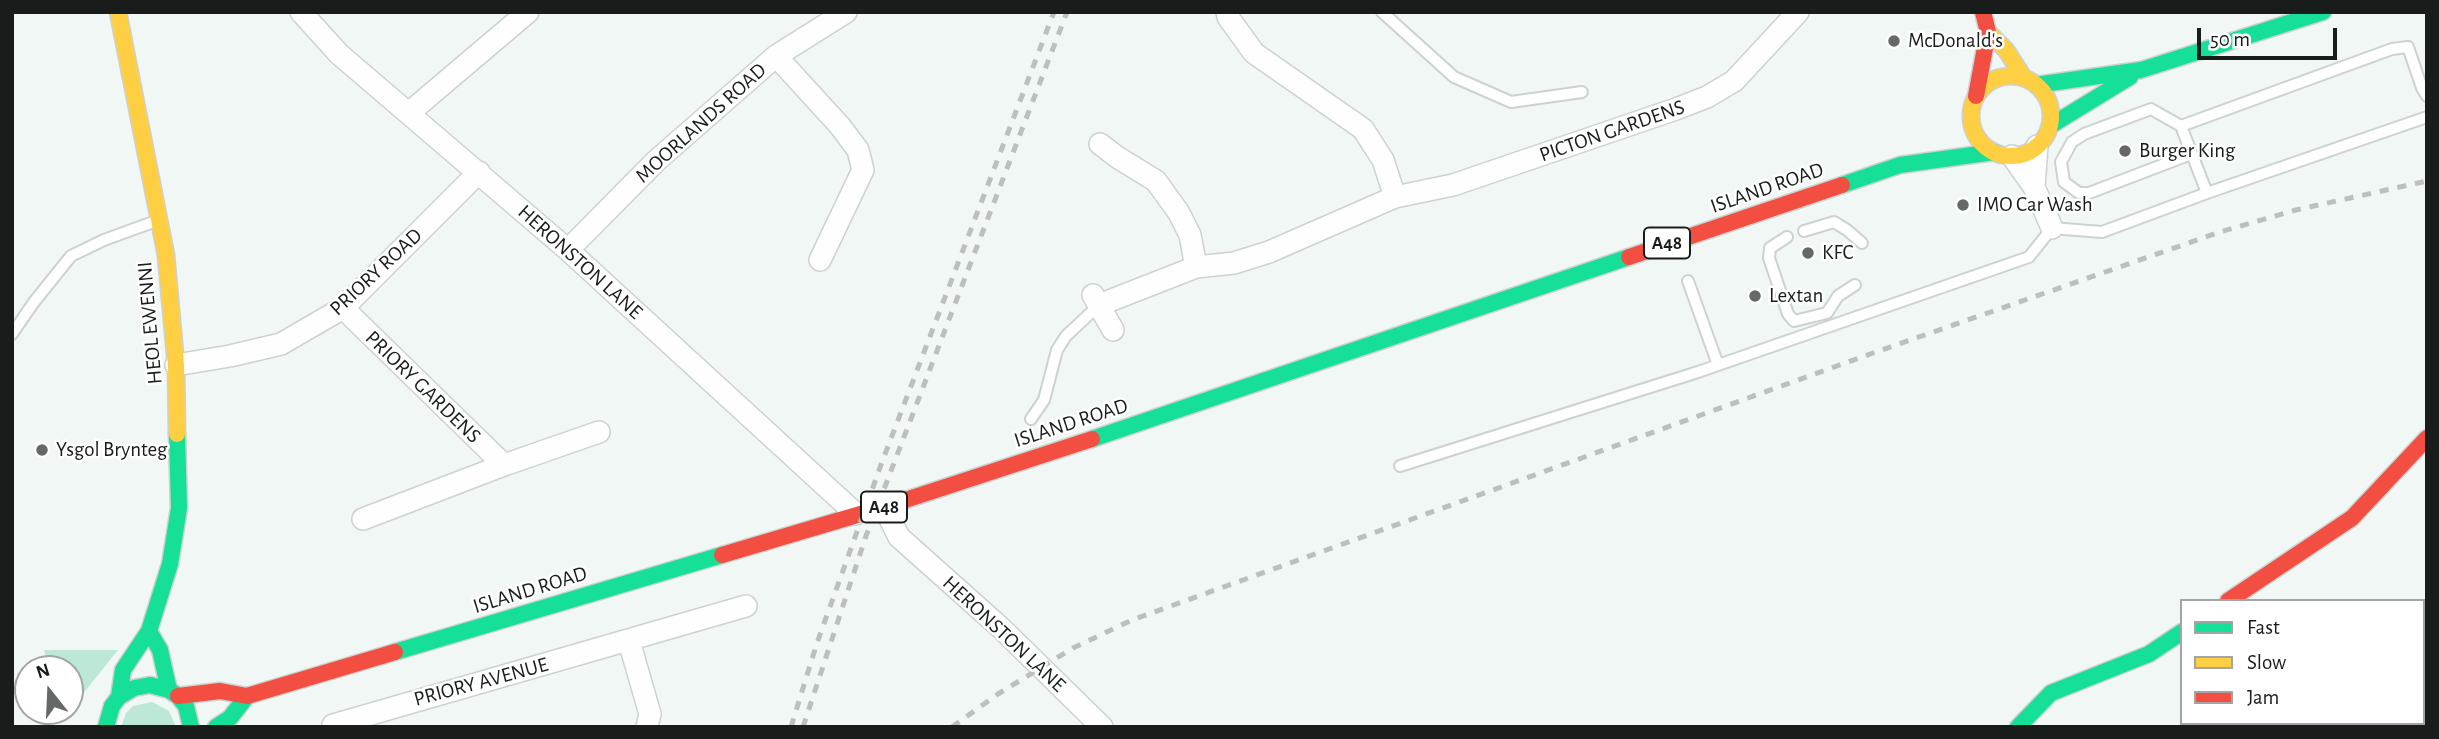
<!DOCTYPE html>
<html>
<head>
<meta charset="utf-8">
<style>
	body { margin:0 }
	#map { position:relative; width:2439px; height:739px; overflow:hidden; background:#f0f7f4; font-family:"Alegreya Sans",sans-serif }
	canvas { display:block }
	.frame { position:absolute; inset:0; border:14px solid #181c1a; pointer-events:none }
	.legend { position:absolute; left:2180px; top:599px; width:245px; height:126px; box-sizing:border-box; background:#fff; border:2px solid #a3a4a3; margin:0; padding:9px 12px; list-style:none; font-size:21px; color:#181c1a }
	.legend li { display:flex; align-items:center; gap:14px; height:35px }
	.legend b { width:35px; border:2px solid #a3a4a3 }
	.north { position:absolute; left:14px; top:655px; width:70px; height:70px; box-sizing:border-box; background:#fff; border:2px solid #a3a4a3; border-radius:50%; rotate:342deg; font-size:19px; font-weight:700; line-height:28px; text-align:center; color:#181c1a }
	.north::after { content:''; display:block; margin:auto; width:24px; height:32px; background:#646966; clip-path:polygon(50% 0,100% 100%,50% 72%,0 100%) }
	.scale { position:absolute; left:2197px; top:28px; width:140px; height:32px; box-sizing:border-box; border:4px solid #181c1a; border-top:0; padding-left:9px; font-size:21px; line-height:24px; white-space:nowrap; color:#181c1a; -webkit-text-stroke:5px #fff; paint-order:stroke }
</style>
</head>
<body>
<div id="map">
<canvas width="2439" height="739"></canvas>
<div class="frame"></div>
<ul class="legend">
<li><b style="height:9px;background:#16e098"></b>Fast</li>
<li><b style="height:9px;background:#ffcf43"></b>Slow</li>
<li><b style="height:9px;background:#f24e42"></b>Jam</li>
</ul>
<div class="north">N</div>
<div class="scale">50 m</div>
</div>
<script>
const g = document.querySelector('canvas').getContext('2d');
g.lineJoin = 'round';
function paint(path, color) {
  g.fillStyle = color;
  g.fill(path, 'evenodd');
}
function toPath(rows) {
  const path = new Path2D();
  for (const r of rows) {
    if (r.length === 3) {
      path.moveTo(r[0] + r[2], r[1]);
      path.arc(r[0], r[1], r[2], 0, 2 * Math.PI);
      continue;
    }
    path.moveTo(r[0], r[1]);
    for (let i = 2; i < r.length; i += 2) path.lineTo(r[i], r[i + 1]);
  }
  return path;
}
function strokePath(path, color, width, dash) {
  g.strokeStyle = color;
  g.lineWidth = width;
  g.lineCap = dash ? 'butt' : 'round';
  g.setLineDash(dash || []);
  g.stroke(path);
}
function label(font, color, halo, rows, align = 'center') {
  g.font = font + ' "Alegreya Sans",sans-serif';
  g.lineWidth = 5;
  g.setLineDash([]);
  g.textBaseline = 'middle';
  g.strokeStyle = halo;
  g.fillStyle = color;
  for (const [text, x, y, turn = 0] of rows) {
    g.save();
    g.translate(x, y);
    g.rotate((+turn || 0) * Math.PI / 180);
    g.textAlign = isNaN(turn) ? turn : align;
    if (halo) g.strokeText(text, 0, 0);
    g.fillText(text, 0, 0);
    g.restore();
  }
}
const green = toPath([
	[44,650,118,650,70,710,70,669,50,669],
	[152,702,169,711,176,727,121,727,126,713,133,706]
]);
const lane = toPath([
	[1382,12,1454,77,1511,102,1582,92],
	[2181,126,2151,109,2084,134,2072,142,2061,162,2064,182,2079,193,2089,193,2191,154],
	[2207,193,2181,126,2392,49,2408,47,2422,88,2427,96],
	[1804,231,1834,222,1847,230,1862,243],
	[1787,237,1770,248,1769,258,1788,314,1794,321,1827,313,1838,296,1855,285],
	[1688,281,1718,365],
	[12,334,34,302,71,256,104,240,156,221],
	[1031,419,1044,400,1057,350,1066,336,1099,305],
	[1400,466,1698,372,2029,257,2052,228,2102,232,2207,193,2427,117]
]);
const street = toPath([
	[301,12,339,54,568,250,856,514],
	[1227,12,1228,17,1254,53,1363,129,1383,160,1395,197],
	[776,56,840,126,858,150,863,170,820,260],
	[410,112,528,12],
	[1100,144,1117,157,1156,181,1179,213,1190,235,1196,267],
	[2012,156,2034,187,2052,228],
	[2034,187,2037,146],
	[568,250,656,161,776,56,846,12],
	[1093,295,1113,330],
	[1099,305,1196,267,1234,263,1269,252,1395,197,1453,185,1676,109,1707,97,1734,81,1798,12],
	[343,308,504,465],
	[176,365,230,356,281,344,343,308,479,172],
	[884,507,899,537,1001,628,1102,727],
	[363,519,504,465,599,432],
	[629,641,650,714,647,727],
	[333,725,746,606]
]);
const fast = toPath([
	[2036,85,2141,70,2323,12],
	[2050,126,2130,77],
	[1842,185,1900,165,1994,152],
	[1092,439,1629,257],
	[149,631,160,650,169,690],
	[395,652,722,555],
	[119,697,123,670,149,631,170,564,179,508,177,434],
	[106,727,112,706,119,697,134,688,150,685,169,690,178,696,186,706,191,727],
	[216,727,230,718,247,696],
	[2018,727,2051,693,2149,654,2182,632]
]);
const slow = toPath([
	[118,12,166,255,176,365,177,434],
	[1988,32,2006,50,2024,78],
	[2011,116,40]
]);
const jam = toPath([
	[1976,96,1988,32,1983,12],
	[1629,257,1842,185],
	[722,555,884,507,1092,439],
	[2228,601,2352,518,2427,438],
	[178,696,220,691,247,696,395,652]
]);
const rail = toPath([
	[791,727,817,643,882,462,1054,12],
	[803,727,866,536,1067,12],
	[952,727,998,694,1073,648,1132,620,1873,353,2220,232,2296,210,2427,181]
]);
const markers = [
	[1894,41,7,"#646966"],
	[2125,151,7,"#646966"],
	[1963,205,7,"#646966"],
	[1808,253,7,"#646966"],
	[1755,296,7,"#646966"],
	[42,450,7,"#646966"]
];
const shields = [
	[1667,243,46],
	[884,507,46]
];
const shieldNames = [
	["A48",1667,243],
	["A48",884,507]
];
const poiNames = [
	["McDonald's",1908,41],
	["Burger King",2139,151],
	["IMO Car Wash",1977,205],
	["KFC",1822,253],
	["Lextan",1769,296],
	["Ysgol Brynteg",56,450]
];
const streetNames = [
	["MOORLANDS ROAD",701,123,-42],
	["PICTON GARDENS",1612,131,-19],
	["ISLAND ROAD",1767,188,-19],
	["HERONSTON LANE",580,262,42],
	["PRIORY ROAD",376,272,-43],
	["HEOL EWENNI",150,323,-95],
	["PRIORY GARDENS",423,387,44],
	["ISLAND ROAD",1071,423,-18],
	["ISLAND ROAD",530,590,-17],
	["HERONSTON LANE",1004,634,43],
	["PRIORY AVENUE",481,682,-15]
];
paint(green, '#bde8d5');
strokePath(lane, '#cdd2d0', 14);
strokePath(street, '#cdd2d0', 24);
strokePath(fast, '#cdd2d0', 19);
strokePath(slow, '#cdd2d0', 19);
strokePath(jam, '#cdd2d0', 19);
strokePath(lane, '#fdfefd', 10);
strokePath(street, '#fdfefd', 21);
strokePath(fast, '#16e098', 16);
strokePath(slow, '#ffcf43', 16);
strokePath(jam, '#f24e42', 16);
strokePath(rail, '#bdbebe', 5, [9, 9]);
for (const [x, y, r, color] of markers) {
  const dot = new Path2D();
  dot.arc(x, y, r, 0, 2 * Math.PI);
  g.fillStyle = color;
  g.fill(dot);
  strokePath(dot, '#fff', 2.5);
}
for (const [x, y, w] of shields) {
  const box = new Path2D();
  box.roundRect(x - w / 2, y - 15.5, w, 31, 5);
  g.fillStyle = '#fff';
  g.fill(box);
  strokePath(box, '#181c1a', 2);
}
label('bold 19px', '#181c1a', null, shieldNames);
label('21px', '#181c1a', '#fff', poiNames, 'left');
label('21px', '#181c1a', '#fff', streetNames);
</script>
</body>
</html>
